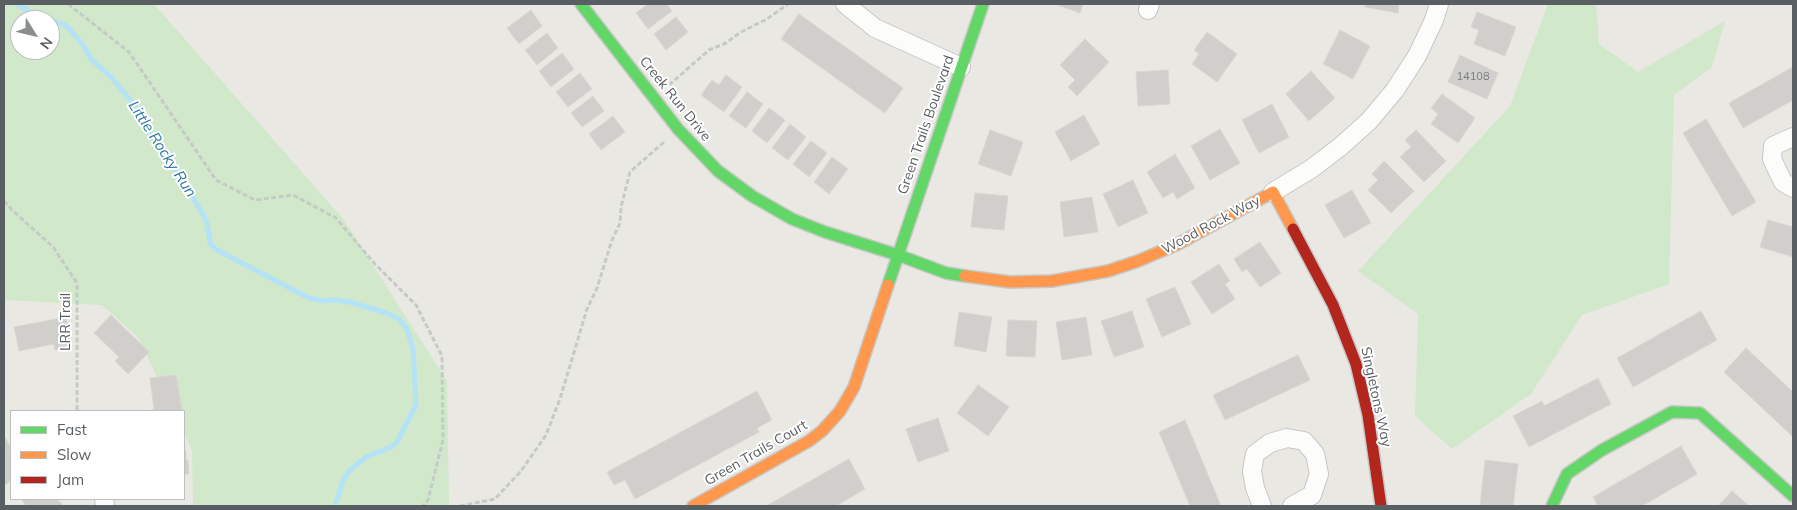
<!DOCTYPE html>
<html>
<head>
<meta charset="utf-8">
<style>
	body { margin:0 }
	#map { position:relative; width:1797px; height:510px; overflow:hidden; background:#eae8e2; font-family:Mulish,sans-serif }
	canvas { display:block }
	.frame { position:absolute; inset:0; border:5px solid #585e62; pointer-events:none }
	.legend { position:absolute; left:10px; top:410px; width:175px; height:90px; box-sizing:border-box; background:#fff; border:1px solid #bcbfc0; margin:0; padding:6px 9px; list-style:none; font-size:15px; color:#585e62 }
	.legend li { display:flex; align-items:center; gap:10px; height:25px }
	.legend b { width:25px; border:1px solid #bcbfc0 }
	.north { position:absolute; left:10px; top:10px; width:50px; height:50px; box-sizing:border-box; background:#fff; border:1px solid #bcbfc0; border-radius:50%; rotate:126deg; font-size:14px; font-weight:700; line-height:20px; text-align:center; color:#585e62 }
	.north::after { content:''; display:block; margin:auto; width:18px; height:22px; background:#8b8e8f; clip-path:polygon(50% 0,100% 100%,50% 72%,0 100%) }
</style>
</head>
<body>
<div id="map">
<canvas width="1797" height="510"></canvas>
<div class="frame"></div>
<ul class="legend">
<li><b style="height:6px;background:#63d668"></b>Fast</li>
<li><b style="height:6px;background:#ff974d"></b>Slow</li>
<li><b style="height:6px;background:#b3261e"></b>Jam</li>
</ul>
<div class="north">N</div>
</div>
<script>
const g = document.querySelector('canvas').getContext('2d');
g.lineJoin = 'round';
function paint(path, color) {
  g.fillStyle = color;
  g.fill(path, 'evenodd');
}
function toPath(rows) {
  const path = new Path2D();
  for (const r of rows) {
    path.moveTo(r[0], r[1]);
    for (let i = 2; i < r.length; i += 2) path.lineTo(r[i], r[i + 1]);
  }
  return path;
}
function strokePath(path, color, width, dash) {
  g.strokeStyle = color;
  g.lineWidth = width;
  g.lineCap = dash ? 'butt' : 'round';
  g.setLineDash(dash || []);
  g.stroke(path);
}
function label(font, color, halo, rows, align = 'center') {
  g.font = font + ' Mulish,sans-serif';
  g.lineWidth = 4;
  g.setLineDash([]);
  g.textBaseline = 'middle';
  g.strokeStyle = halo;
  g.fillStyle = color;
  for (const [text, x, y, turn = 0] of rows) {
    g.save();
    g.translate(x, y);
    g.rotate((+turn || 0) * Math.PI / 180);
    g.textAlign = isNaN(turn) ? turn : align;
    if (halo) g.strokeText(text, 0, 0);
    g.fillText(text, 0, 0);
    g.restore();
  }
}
const green = toPath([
	[4,4,154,4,344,220,447,381,449,506,193,506,192,450,184,433,184,411,173,411,138,337,102,305,4,300],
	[20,20,50,20,50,50,20,50],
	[1548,4,1596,4,1599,44,1638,72,1725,21,1712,67,1674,95,1669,284,1582,315,1531,394,1452,449,1415,416,1418,314,1358,271,1510,106]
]);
const stream = toPath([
	[17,4,27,10,67,26,83,45,92,60,111,77,141,113,148,133,181,177,205,218,208,228,210,243,215,249,309,298,324,301,334,300,350,302,389,314,399,319,407,329,413,349,416,405,397,442,391,447,366,457,349,471,343,480,335,506]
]);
const building = toPath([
	[648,4,666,4,672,11,648,29,636,13,648,4],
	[1055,4,1083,4,1080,13,1055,4],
	[1365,4,1399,4,1398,13,1365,7,1365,4],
	[531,10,542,26,519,44,507,28,531,10],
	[1477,12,1516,27,1505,56,1474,44,1479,30,1471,27,1477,12],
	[799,14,903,88,885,113,781,39,799,14],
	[676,17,688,32,666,50,654,34,676,17],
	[1340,30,1370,46,1353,79,1323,64,1340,30],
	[1207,32,1237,54,1217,82,1192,64,1199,54,1194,50,1207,32],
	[547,33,558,48,537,65,525,50,547,33],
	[1085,39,1109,62,1077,96,1068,87,1075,80,1060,65,1085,39],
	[562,53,574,69,551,87,539,71,562,53],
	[1460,55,1498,73,1487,99,1448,82,1460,55],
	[1793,67,1793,100,1743,128,1729,103,1793,67],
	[1168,70,1170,104,1138,106,1136,72,1168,70],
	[1311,71,1335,98,1309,121,1286,94,1311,71],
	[580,73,592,89,568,107,556,92,580,73],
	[726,75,742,87,724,112,701,95,712,80,719,85,726,75],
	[747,92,763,104,746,128,729,116,747,92],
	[1442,94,1475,118,1458,143,1431,124,1438,114,1431,108,1442,94],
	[593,96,604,111,582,127,571,113,593,96],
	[1272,104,1289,137,1259,153,1242,120,1272,104],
	[769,108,785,120,767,143,752,131,769,108],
	[1084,115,1100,144,1071,161,1055,132,1084,115],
	[613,116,625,132,601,150,589,134,613,116],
	[1706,119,1756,202,1732,216,1683,133,1706,119],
	[790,124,806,137,788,160,772,148,790,124],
	[1220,129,1240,163,1210,180,1191,146,1220,129],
	[990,130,1023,142,1011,176,978,164,990,130],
	[1416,130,1446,161,1424,182,1400,157,1411,147,1405,140,1416,130],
	[811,141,827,153,809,177,793,164,811,141],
	[1175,154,1195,188,1177,199,1173,192,1163,198,1147,172,1175,154],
	[832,157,848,169,829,194,814,182,832,157],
	[1384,161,1414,191,1391,213,1368,190,1378,180,1372,174,1384,161],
	[1133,180,1148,213,1118,227,1103,194,1133,180],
	[1352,190,1371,223,1344,238,1325,205,1352,190],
	[975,193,1008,196,1004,230,971,227,975,193],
	[1092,197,1098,232,1064,237,1060,202,1092,197],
	[1768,220,1793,227,1793,257,1760,247,1768,220],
	[1260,242,1281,273,1260,287,1247,269,1242,272,1234,259,1260,242],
	[1219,264,1230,281,1225,284,1235,299,1212,314,1191,282,1219,264],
	[1175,287,1191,324,1162,337,1146,299,1175,287],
	[1132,311,1144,347,1114,357,1101,321,1132,311],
	[1701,311,1717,340,1633,387,1617,358,1701,311],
	[959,312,992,317,986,352,954,346,959,312],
	[111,315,149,352,128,374,115,361,119,357,94,333,111,315],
	[66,317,71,347,55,350,54,344,19,351,14,327,66,317],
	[1086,317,1092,355,1062,360,1056,322,1086,317],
	[1008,320,1037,321,1035,357,1006,356,1008,320],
	[1746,348,1793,392,1793,437,1724,372,1746,348],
	[1298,355,1310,380,1225,420,1213,395,1298,355],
	[176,375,182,411,151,411,151,410,154,409,150,378,176,375],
	[1598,378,1611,404,1529,447,1513,416,1542,401,1544,406,1598,378],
	[978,385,1009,407,988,436,957,413,978,385],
	[757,391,772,420,757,428,759,432,635,499,625,480,614,485,607,472,757,391],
	[938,418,949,451,918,462,906,429,938,418],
	[1185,420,1221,506,1190,506,1159,432,1185,420],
	[4,436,11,447,11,449,9,451,11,455,11,480,4,486,4,436],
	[1681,446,1697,474,1642,506,1598,506,1593,497,1681,446],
	[184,451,186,451,186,460,188,460,189,474,184,474,184,451],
	[849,459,865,489,836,506,766,506,849,459],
	[1485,460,1518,464,1513,506,1480,506,1485,460],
	[1732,491,1749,506,1718,506,1732,491],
	[23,499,57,499,64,506,26,506,22,500,23,499]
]);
const path = toPath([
	[68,4,129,52,216,180,255,200,293,195,336,218,374,263,416,305,442,356,443,440,428,500,423,506],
	[669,85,709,50,726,43,741,32,767,19,788,4],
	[4,201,12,210,53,247,77,283,77,411],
	[460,506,495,499,521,471,546,435,560,399,587,309,597,288,612,240,620,223,621,207,630,172,664,142]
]);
const street = toPath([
	[845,4,875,28,961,67],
	[1148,10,1150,4],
	[1793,137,1773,146,1772,159,1783,182,1793,188],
	[1273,192,1311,169,1340,147,1369,121,1395,90,1417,56,1434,20,1439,4],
	[104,499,105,506],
	[1262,506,1255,488,1252,471,1255,454,1270,443,1287,438,1304,441,1315,454,1319,474,1312,495,1292,506]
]);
const fast = toPath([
	[581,4,678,129,718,171,752,196,792,219,825,232,898,255,946,273,965,276],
	[888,285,983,4],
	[1552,506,1567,474,1602,450,1672,412,1700,413,1793,496]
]);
const slow = toPath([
	[965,276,1010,282,1052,281,1108,271,1138,261,1178,244,1273,192,1293,229],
	[693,506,809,441,822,431,840,411,854,387,888,285]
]);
const jam = toPath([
	[1293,229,1333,305,1356,364,1368,415,1381,506]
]);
const numberNames = [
	["14108",1473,77]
];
const streetNames = [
	["Creek Run Drive",675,99,51],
	["Green Trails Boulevard",926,125,-71],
	["Wood Rock Way",1211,225,-28],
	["LRR Trail",66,322,-90],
	["Singletons Way",1376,397,78],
	["Green Trails Court",756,453,-30]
];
const waterNames = [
	["Little Rocky Run",162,149,57]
];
paint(green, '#d1e8cb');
strokePath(stream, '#b4e2f6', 5);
paint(building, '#d1cfcc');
strokePath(building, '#d9d6d2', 1);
strokePath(street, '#c7c7c7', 20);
strokePath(fast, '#c7c7c6', 14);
strokePath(slow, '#c7c7c6', 14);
strokePath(jam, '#c7c7c6', 14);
strokePath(path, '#c4cbc6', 3, [5, 2.5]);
strokePath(street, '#fcfcfb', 18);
strokePath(fast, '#63d668', 11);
strokePath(slow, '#ff974d', 11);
strokePath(jam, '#b3261e', 11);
label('11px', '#787c7e', null, numberNames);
label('14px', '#585e62', '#fff', streetNames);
label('italic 15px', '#2d77a8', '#fff', waterNames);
</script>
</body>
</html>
